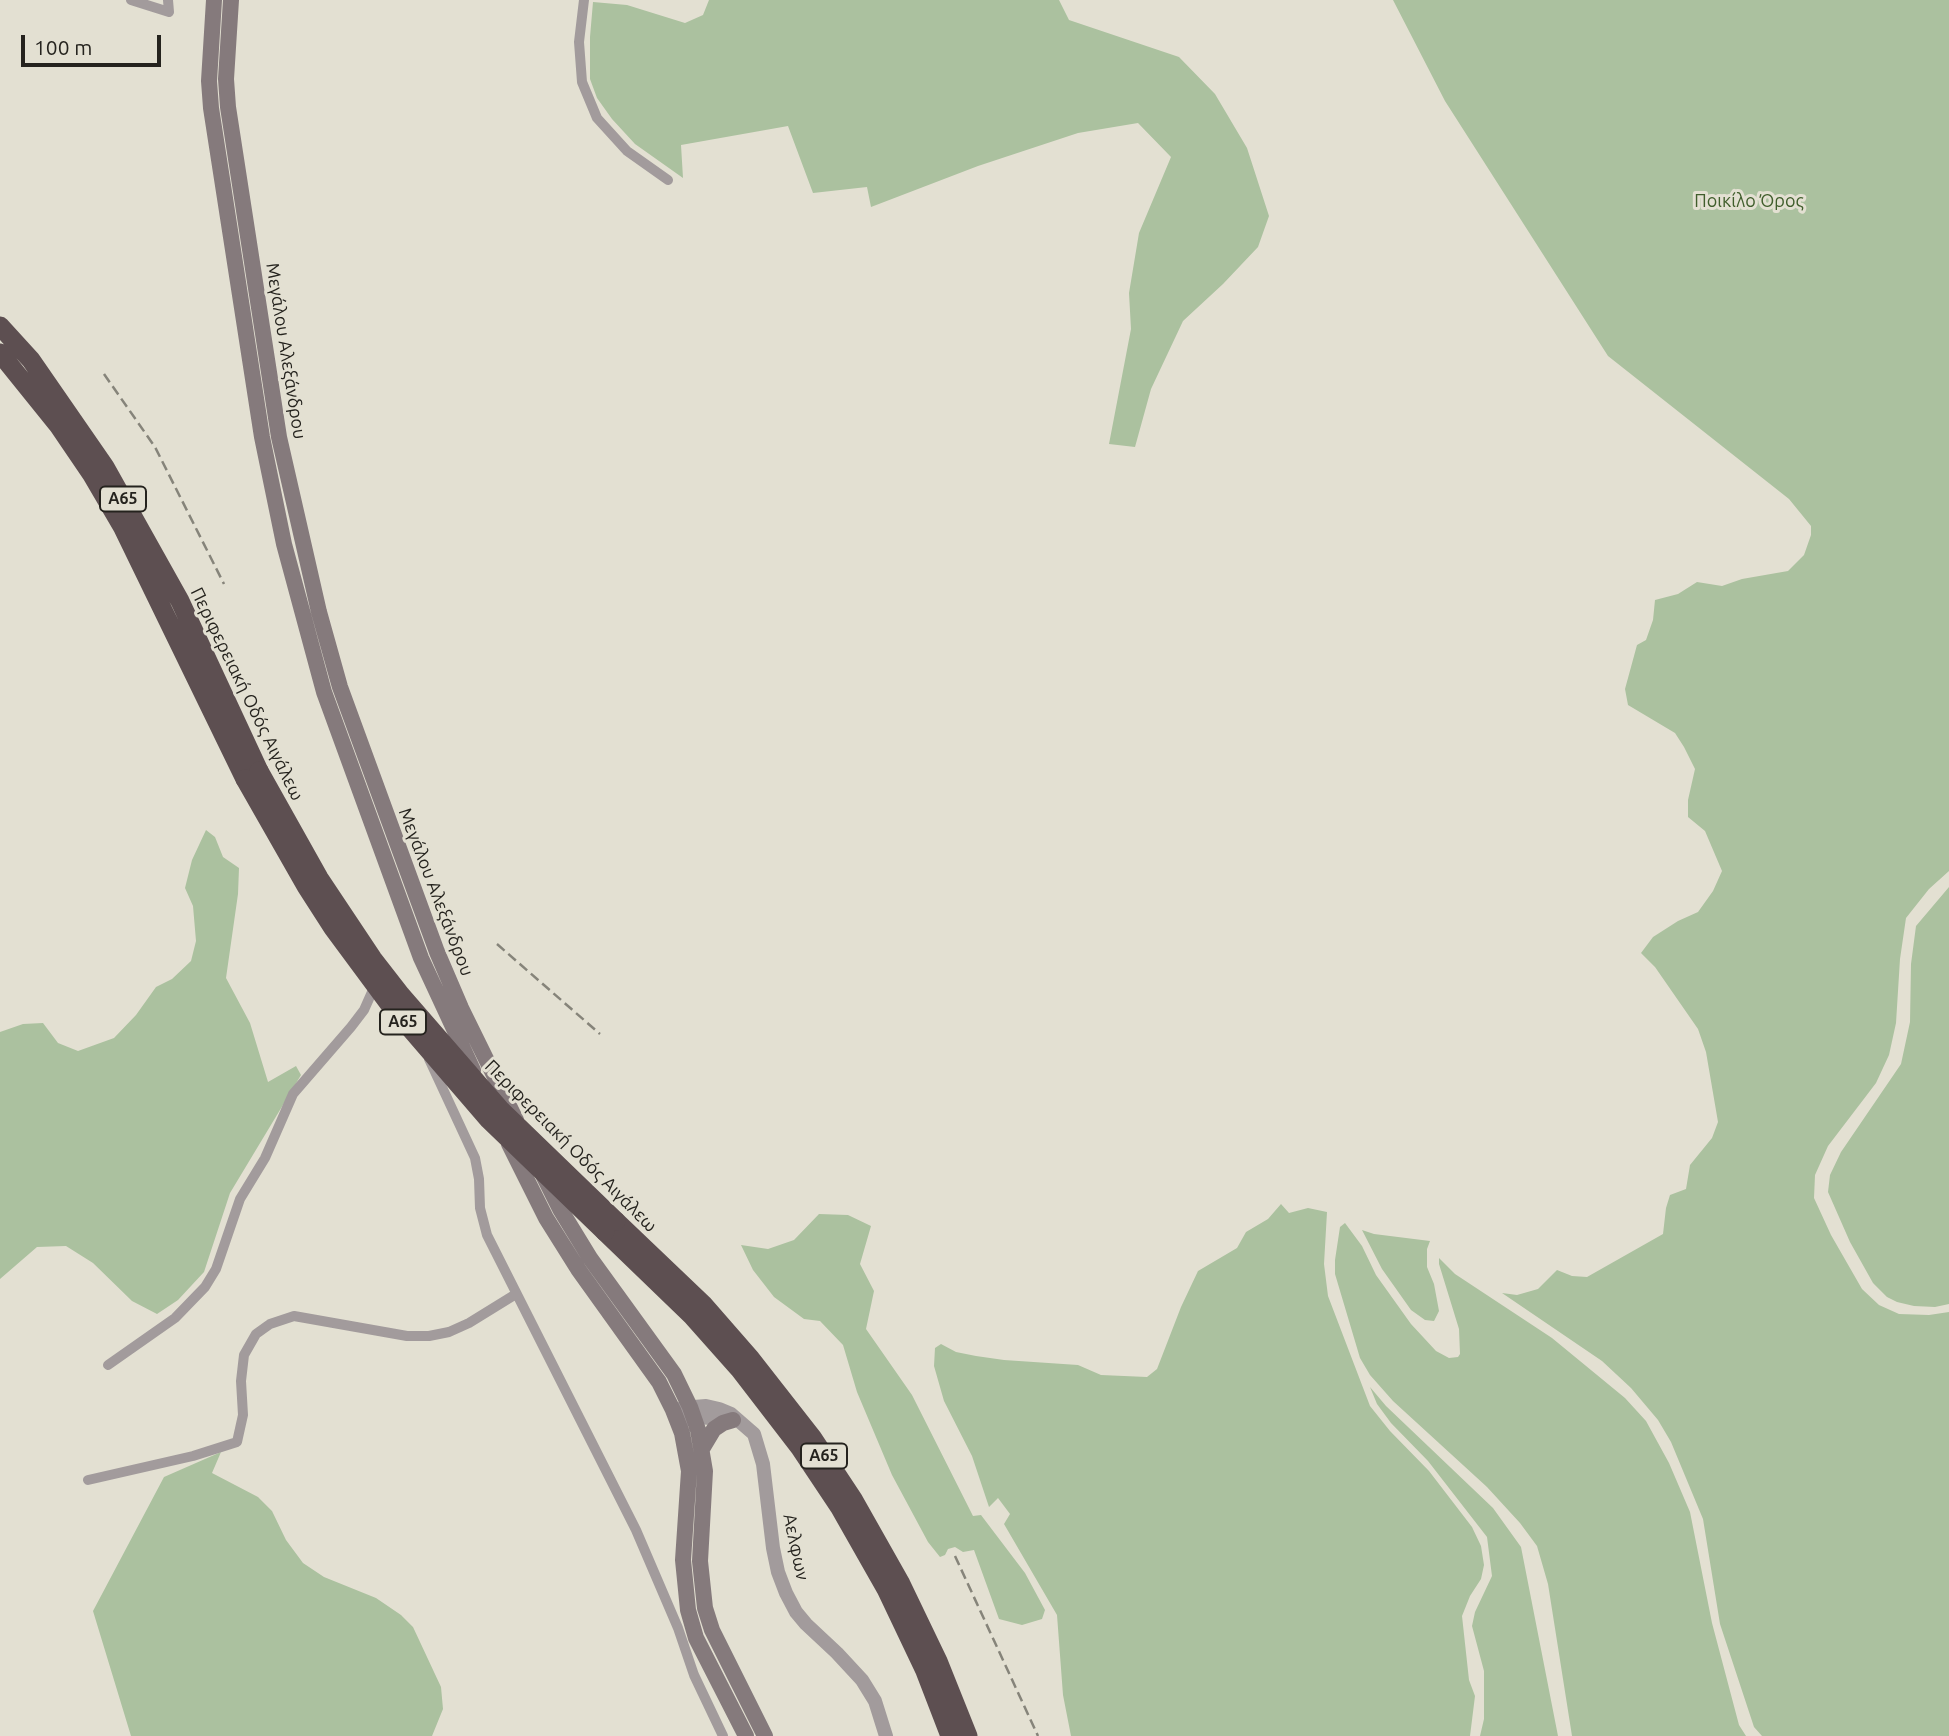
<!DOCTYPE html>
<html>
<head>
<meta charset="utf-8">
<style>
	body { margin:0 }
	#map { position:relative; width:1949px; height:1736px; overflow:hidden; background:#e3e0d2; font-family:Ubuntu,sans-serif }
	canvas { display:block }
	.scale { position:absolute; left:21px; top:35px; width:140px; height:32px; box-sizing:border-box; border:4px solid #25231e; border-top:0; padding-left:9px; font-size:21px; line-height:24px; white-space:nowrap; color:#25231e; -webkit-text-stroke:5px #e3e0d2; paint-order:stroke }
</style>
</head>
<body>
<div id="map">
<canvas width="1949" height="1736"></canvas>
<div class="scale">100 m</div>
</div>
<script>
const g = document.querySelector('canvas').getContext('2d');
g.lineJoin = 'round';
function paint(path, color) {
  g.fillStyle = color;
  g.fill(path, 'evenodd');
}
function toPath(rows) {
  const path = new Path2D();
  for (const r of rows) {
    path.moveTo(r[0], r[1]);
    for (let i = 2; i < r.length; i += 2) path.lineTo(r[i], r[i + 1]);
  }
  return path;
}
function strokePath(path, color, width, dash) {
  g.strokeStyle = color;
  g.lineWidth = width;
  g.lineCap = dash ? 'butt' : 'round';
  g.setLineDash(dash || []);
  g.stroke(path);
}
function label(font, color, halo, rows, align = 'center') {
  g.font = font + ' Ubuntu,sans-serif';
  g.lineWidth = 6;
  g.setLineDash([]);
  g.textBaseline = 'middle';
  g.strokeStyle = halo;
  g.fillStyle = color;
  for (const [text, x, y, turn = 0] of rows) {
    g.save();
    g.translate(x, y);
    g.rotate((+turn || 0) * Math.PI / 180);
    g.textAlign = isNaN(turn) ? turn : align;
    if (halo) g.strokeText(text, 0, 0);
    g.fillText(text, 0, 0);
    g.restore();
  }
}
const green = toPath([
	[709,0,1059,0,1069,20,1179,57,1215,94,1247,148,1269,216,1258,247,1223,284,1183,321,1151,389,1135,447,1109,444,1131,329,1129,293,1139,233,1171,157,1138,123,1078,133,978,166,871,207,867,187,813,193,788,126,681,145,683,178,635,144,612,119,597,98,590,79,590,37,593,2,627,5,685,23,703,15],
	[1393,0,1949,0,1949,871,1929,889,1906,918,1900,959,1896,1023,1889,1055,1876,1083,1828,1146,1815,1175,1814,1198,1831,1235,1862,1289,1879,1305,1899,1314,1929,1315,1949,1312,1949,1736,1762,1736,1754,1727,1720,1624,1703,1519,1671,1442,1658,1420,1631,1388,1602,1361,1502,1293,1517,1295,1538,1289,1557,1270,1572,1276,1587,1277,1663,1234,1666,1208,1670,1195,1686,1189,1690,1165,1712,1138,1718,1122,1706,1052,1698,1029,1655,967,1641,953,1653,937,1678,921,1698,912,1713,891,1722,871,1705,831,1688,817,1688,800,1695,769,1684,747,1675,733,1628,705,1625,689,1637,645,1646,640,1653,620,1655,600,1678,594,1697,582,1722,586,1742,579,1788,571,1804,555,1811,535,1811,526,1789,499,1608,356,1445,101],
	[206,830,215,837,223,857,239,868,238,894,226,978,250,1023,268,1082,296,1066,301,1075,230,1193,204,1272,178,1300,157,1314,132,1301,93,1263,66,1246,37,1247,0,1279,0,1032,23,1024,43,1023,58,1043,78,1051,114,1038,136,1015,156,987,172,979,191,961,196,941,193,906,185,888,192,860],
	[1949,887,1949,1304,1935,1307,1914,1306,1897,1302,1887,1297,1873,1283,1850,1242,1828,1192,1830,1175,1841,1152,1901,1064,1910,1022,1911,964,1916,926],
	[1281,1204,1289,1213,1308,1208,1327,1212,1324,1264,1328,1296,1370,1406,1390,1431,1429,1471,1472,1527,1481,1546,1484,1565,1481,1579,1470,1596,1462,1616,1469,1680,1475,1696,1470,1736,1071,1736,1063,1695,1057,1615,1004,1524,1010,1514,998,1498,989,1507,972,1456,944,1401,934,1366,935,1348,941,1344,956,1352,976,1356,1004,1360,1078,1365,1101,1375,1147,1377,1157,1369,1181,1307,1198,1271,1237,1248,1246,1232,1268,1219],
	[819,1214,848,1215,871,1226,860,1264,874,1291,866,1329,912,1395,973,1516,981,1515,1025,1573,1045,1610,1042,1619,1022,1625,999,1619,974,1550,963,1552,955,1547,948,1549,945,1555,940,1557,928,1542,892,1475,857,1392,843,1345,820,1321,804,1319,774,1297,753,1270,741,1245,768,1249,794,1240],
	[1345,1223,1362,1246,1376,1275,1411,1324,1436,1351,1449,1358,1458,1357,1460,1354,1459,1329,1439,1264,1439,1258,1455,1274,1552,1338,1625,1398,1646,1421,1669,1463,1690,1512,1712,1623,1739,1725,1746,1736,1572,1736,1548,1584,1537,1546,1520,1523,1487,1487,1393,1401,1370,1375,1360,1358,1335,1274,1335,1260,1340,1227],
	[1362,1230,1374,1234,1430,1241,1427,1249,1427,1267,1434,1284,1439,1311,1434,1321,1425,1320,1411,1310,1382,1269],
	[1370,1387,1386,1406,1493,1508,1521,1547,1558,1736,1480,1736,1484,1719,1484,1671,1472,1626,1475,1612,1492,1576,1487,1537,1428,1461,1391,1423,1377,1404],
	[221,1452,212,1473,258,1497,272,1511,286,1540,303,1563,324,1577,376,1598,401,1615,413,1627,441,1687,443,1709,432,1736,131,1736,93,1611,164,1477]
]);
const minor = toPath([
	[131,0,169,12,168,0],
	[584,0,579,42,582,82,597,118,627,151,668,180],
	[429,1059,475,1158,479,1179,480,1208,487,1235,636,1530,678,1628,694,1675,723,1736],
	[108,1365,175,1318,205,1287,216,1269,240,1199,265,1158,293,1094,351,1027,364,1010,376,983],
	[88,1480,193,1456,237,1442,243,1415,241,1381,244,1355,256,1334,270,1324,294,1316,407,1336,429,1336,449,1332,469,1323,516,1294]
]);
const tertiary = toPath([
	[682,1408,706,1406,719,1409,731,1414,754,1434,763,1464,773,1548,778,1572,786,1593,796,1612,806,1624,837,1653,862,1680,875,1701,886,1736],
	[684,1420,694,1417,730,1419]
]);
const secondary = toPath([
	[214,0,209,81,211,108,262,437,284,544,324,692,421,958,473,1070],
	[231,0,226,79,228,107,279,437,319,612,340,687,437,952,461,1008,516,1120],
	[509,1144,546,1218,578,1269,659,1382,673,1410,682,1433,689,1471,683,1560,688,1610,696,1638,746,1736],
	[543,1175,560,1209,590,1258,674,1374,690,1407,698,1430,705,1471,700,1561,705,1608,712,1630,765,1736],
	[702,1449,714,1429,723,1423,733,1420]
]);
const motorway = toPath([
	[0,326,31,360,105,467,180,601,259,771],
	[0,353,58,425,92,475,123,528,245,779],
	[616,1221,703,1304,751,1359,812,1437,853,1499,901,1584,938,1661,968,1736],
	[605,1232,692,1316,740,1370,800,1448,840,1508,886,1589,925,1671,950,1736]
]);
const rail = toPath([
	[104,374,155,447,224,584],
	[497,944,600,1034],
	[955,1556,1038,1736]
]);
const motorwayBridge = toPath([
	[259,771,319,878,373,959,401,995,500,1109,616,1221],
	[245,779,306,886,333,928,390,1005,489,1120,605,1232]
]);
const shields = [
	[123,499,46],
	[403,1022,46],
	[824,1456,46]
];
const shieldNames = [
	["Α65",123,499],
	["Α65",403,1022],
	["Α65",824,1456]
];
const parkNames = [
	["Ποικίλο Όρος",1749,201]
];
const streetNames = [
	["Μεγάλου Αλεξάνδρου",286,351,81],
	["Περιφερειακή Οδός Αιγάλεω",247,694,64],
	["Μεγάλου Αλεξάνδρου",436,892,69],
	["Περιφερειακή Οδός Αιγάλεω",571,1146,45],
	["Αελφων",796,1547,78]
];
paint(green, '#abc19f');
strokePath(minor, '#a29b9c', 10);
strokePath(tertiary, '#a29b9c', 14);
strokePath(secondary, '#857a7c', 16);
strokePath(motorway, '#5d4f51', 19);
strokePath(rail, '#86847a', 2.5, [10, 5]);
strokePath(motorwayBridge, '#5d4f51', 19);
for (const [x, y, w] of shields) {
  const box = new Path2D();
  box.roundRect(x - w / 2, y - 12.5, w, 25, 5);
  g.fillStyle = '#e3e0d2';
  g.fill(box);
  strokePath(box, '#25231e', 2);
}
label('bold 16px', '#25231e', null, shieldNames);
label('18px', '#405e2c', '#e3e0d2', parkNames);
label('18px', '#25231e', '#e3e0d2', streetNames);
</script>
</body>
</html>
